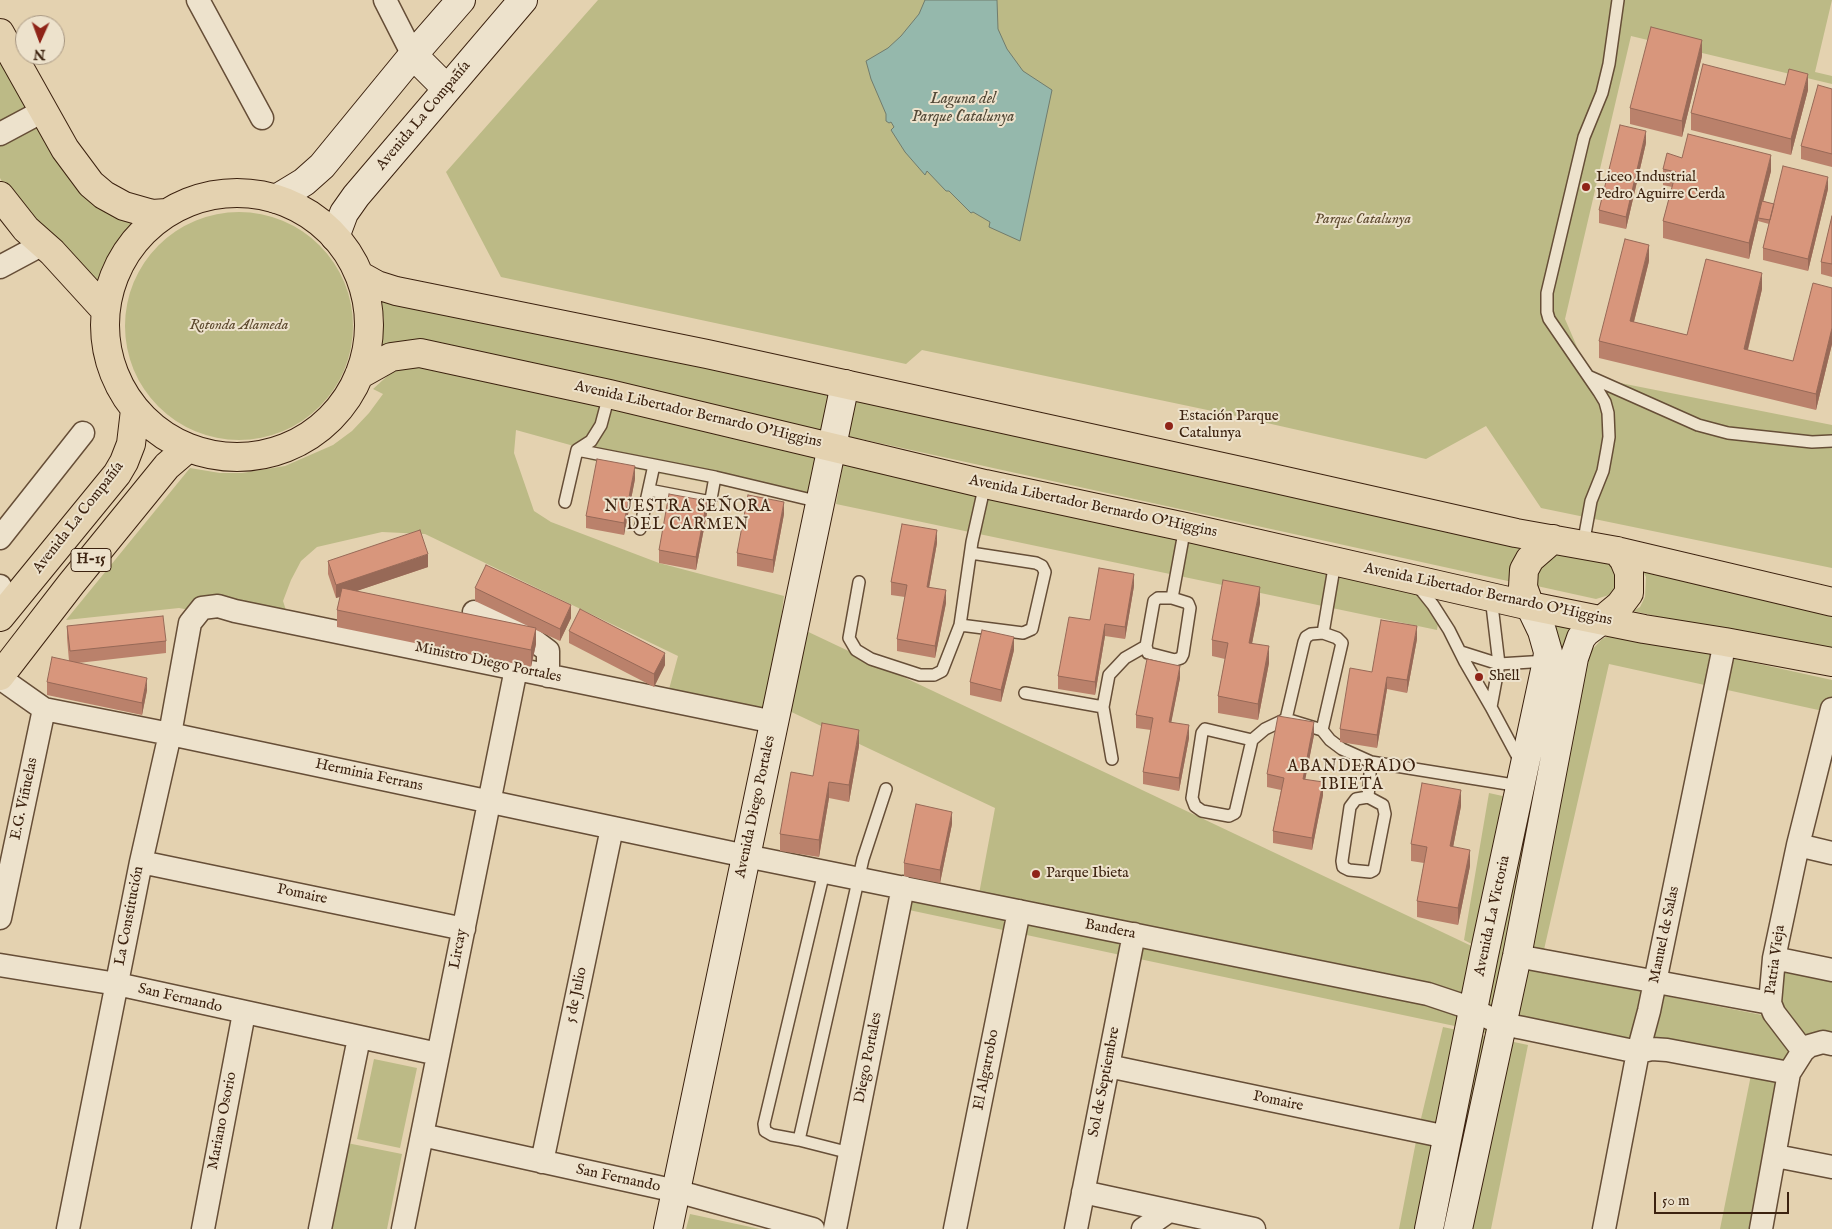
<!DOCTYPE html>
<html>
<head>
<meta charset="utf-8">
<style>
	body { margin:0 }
	#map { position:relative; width:1832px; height:1229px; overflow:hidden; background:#e4d2b0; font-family:"IM FELL English",serif }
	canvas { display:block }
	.north { position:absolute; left:15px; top:15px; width:50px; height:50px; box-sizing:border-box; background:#ede2cc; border:1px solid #a69580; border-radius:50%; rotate:182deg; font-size:14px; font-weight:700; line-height:20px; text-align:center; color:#3c220f }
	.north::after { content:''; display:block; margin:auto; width:18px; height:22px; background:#8f2418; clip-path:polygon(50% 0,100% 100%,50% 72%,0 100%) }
	.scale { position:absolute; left:1654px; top:1192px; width:135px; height:22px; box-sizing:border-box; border:2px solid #3c220f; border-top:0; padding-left:6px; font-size:15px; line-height:18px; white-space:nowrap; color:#3c220f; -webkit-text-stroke:4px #ede2cc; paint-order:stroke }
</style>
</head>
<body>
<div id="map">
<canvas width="1832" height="1229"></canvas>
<div class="north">N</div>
<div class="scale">50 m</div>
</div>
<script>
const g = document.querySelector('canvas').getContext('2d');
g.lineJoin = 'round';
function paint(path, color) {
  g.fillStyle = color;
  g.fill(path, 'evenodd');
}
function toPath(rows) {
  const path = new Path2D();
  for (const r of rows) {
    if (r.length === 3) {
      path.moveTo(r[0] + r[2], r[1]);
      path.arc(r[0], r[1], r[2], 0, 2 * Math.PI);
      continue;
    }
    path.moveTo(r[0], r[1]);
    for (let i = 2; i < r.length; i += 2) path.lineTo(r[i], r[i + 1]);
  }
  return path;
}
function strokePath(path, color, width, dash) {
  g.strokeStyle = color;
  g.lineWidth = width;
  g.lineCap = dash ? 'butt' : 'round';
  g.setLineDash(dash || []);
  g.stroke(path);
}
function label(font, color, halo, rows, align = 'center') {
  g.font = font + ' "IM FELL English",serif';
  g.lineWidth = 4;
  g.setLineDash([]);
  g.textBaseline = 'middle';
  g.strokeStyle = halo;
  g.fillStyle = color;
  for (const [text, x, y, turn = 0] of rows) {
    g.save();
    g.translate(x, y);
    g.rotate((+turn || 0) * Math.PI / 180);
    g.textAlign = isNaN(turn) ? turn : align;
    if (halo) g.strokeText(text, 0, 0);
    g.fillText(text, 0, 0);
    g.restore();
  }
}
const green = toPath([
	[598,0,1832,0,1815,72,1832,76,1832,84,1631,36,1565,319,1590,377,1832,425,1832,568,1541,508,1486,426,1426,459,1236,416,922,350,906,364,501,277,446,172],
	[0,47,98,206,133,224,112,250,100,284,58,249,10,196,0,178],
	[239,326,114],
	[379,296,1524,542,1519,548,1515,557,1513,572,1517,583,419,342,404,341,380,350,384,319],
	[423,365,821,452,810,503,590,460,592,451,516,430,514,453,534,511,551,522,659,563,784,596,781,619,1480,950,1464,1028,909,910,909,896,976,910,995,808,766,700,761,721,665,704,678,656,425,534,382,532,317,547,301,561,291,580,283,601,292,629,179,608,66,620,190,468,220,473,242,473,285,466,333,445,352,431,369,413,383,394,373,389,394,370],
	[844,459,1417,591,1438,623,1437,630,836,504],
	[1547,552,1609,562,1617,569,1619,587,1609,595,1596,599,1537,586,1532,562],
	[1641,568,1832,607,1832,654,1633,611,1640,607,1645,597,1646,577],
	[1550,622,1588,627,1590,652,1602,639,1610,635,1637,637,1832,680,1832,713,1609,664,1543,954,1513,949,1495,1035,1474,1031,1491,954,1464,940,1489,793,1525,801],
	[1519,967,1762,1015,1776,1010,1785,967,1832,977,1832,1040,1798,1047,1761,1229,1720,1229,1753,1065,1506,1034],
	[1443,1027,1528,1045,1491,1229,1399,1229,1418,1131],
	[374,1059,417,1068,400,1148,357,1139],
	[347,1143,402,1154,387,1229,328,1229],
	[690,1214,760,1229,686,1229]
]);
const water = toPath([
	[925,0,997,0,998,29,1007,49,1023,71,1052,90,1020,241,989,227,990,222,973,212,971,213,949,191,946,191,927,171,925,175,905,152,891,130,894,127,891,122,889,123,886,121,886,114,871,79,866,61,888,48,901,36,919,14,925,0]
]);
const lane = toPath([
	[1590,377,1698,425,1728,433,1812,442,1832,441],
	[577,450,654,465,640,529],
	[715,477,820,502],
	[649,490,706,501,711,499,715,477,654,465],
	[565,502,577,450,591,441,601,425,609,395],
	[1583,545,1591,501,1603,471,1607,449,1609,437,1608,413,1605,402,1599,392,1549,319,1547,312,1547,293,1584,137,1602,93,1609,64,1618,0],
	[971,553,1036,563,1042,566,1045,572,1032,629,1023,633,960,625,972,542,985,484],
	[859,582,849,638,856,650,871,659,920,675,934,675,942,671,960,625],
	[1417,585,1433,605,1449,630,1465,662,1491,707],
	[1158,598,1172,598,1188,603,1190,608,1183,654,1181,658,1175,660,1148,653,1146,646,1154,601,1158,598],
	[1172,598,1185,527],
	[1323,633,1337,638,1342,643,1322,730,1286,719,1304,642,1306,637,1311,634,1323,633],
	[1323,633,1335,562],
	[1461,652,1499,664,1491,597],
	[1025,693,1103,707],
	[1322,730,1330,740,1342,749,1371,762,1368,797],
	[1252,740,1205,729,1202,733,1192,798,1195,806,1202,811,1229,816,1235,813,1252,740,1265,729,1286,719],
	[1112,759,1103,707,1109,675,1125,658,1146,646],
	[1371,762,1520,786],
	[1521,763,1491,707,1499,664,1547,661],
	[1368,797,1383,805,1385,814,1374,870,1370,872,1349,870,1343,867,1342,861,1350,807,1356,799,1368,797],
	[824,872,764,1124,765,1131,772,1135,799,1140,850,1153],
	[799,1140,863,859,886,789]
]);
const street = toPath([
	[198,0,262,118],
	[385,0,413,55],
	[0,134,43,111],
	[0,267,43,244],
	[0,538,83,433],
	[0,586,9,606],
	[474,612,520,630,548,651,548,676],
	[0,678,44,709,170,734,746,856,1428,994,1467,1007,1502,1024,1523,1028,1638,1052,1652,1049,1667,1050,1789,1073],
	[1798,845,1832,853],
	[141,862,464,929],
	[0,918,44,709],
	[1517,956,1770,1003],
	[1774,958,1832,970],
	[0,965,117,984,438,1054],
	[1803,1051,1774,1013,1770,1003,1774,958,1798,845,1832,709],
	[1108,1066,1447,1137],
	[422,1135,676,1191,813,1229],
	[1776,1156,1832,1167],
	[542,1162,612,828],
	[1083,1192,1254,1229],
	[68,1229,141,862,170,734,190,623,202,608,218,606,235,611,774,722],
	[203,1229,244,1013],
	[320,1229,359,1038],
	[403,1229,516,669],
	[835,1229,903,887],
	[955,1229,1019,911],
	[1076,1229,1134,934],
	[1143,1229,1169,1211],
	[1604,1229,1638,1052,1649,1011,1725,642],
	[1761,1229,1789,1073,1803,1051,1809,1046,1823,1042,1832,1044]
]);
const secondary = toPath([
	[413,55,447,89],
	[276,199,304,182,322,166,413,55,461,0],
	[335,237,344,213,356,196,523,0],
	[668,1229,845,384],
	[1429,1229,1484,955,1547,661,1548,652,1542,631,1530,606],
	[1458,1229,1517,956,1574,658,1581,638,1586,632,1602,620]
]);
const primary = toPath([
	[0,33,65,149,91,184,104,195,124,206,152,214,167,213],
	[237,325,132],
	[0,196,26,229,52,252,105,310],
	[359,275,377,285,396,291,707,354,1254,474,1516,533,1617,551,1832,602],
	[359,375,391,357,420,353,609,394,985,484,1185,527,1530,606,1644,629,1725,642,1832,662],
	[1530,606,1523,587,1524,570,1530,559,1553,539],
	[0,617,117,474,124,462,131,444,135,410],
	[1602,620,1620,605,1629,593,1629,572,1624,560,1617,551],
	[0,676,71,584,167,466,188,448]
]);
const wall = toPath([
	[1702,56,1682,137,1630,124,1630,108],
	[1785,85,1808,90,1791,155,1691,130,1691,113],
	[1832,89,1832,167,1801,159,1801,146],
	[1646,143,1626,229,1599,223,1599,210],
	[1682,158,1771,171,1763,201,1773,204,1828,189,1808,271,1763,260,1763,248,1769,224,1758,221,1749,259,1663,238,1663,221,1672,187,1663,185,1663,169],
	[1832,216,1832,277,1821,274,1821,262],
	[1649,261,1634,322,1687,335,1762,289,1748,350,1793,361,1832,288,1832,344,1816,410,1599,358,1599,341],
	[635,479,624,535,586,528,586,516],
	[707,513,696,570,659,563,659,550],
	[784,514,773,573,737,566,737,553],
	[937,543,929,587,946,603,935,658,897,651,897,639,905,597,891,595,891,582],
	[328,561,428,567,356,591,530,627,475,601,475,588,571,618,560,641,536,630,536,644,531,667,337,627,337,610,340,597,336,598,328,574],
	[1134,586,1125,639,1105,636,1095,695,1058,689,1058,676],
	[1260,603,1252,643,1269,663,1258,720,1218,713,1218,696,1225,659,1212,656,1212,640],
	[67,626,166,641,166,653,78,663,147,690,142,715,47,695,47,682,69,661,67,638],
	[569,631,665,665,654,687,569,643],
	[1417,639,1407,693,1387,689,1377,748,1340,742,1340,729,1372,672],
	[1014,650,1001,702,970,695,970,682],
	[1180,678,1171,722,1189,738,1179,791,1143,784,1143,772,1151,730,1136,728,1136,715],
	[1314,735,1305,779,1323,795,1312,850,1273,843,1273,831,1281,790,1267,787,1267,774],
	[859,746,849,802,829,798,819,857,780,851,780,834],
	[1461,806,1453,847,1470,866,1458,925,1417,917,1417,901,1424,863,1411,861,1411,844],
	[952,824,940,883,904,876,904,863]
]);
const shadedWall = toPath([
	[1702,40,1702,56,1682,137,1682,121],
	[1808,74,1808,90,1791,155,1791,139],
	[1646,131,1646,143,1626,229,1626,217],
	[1771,155,1771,171,1759,218,1758,218,1758,221,1749,259,1749,243],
	[1828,177,1828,189,1808,271,1808,259],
	[1649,245,1649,261,1630,337,1630,321],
	[1762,273,1762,289,1744,365,1744,349],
	[1832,328,1832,344,1816,410,1816,394],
	[635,466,635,479,624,535,624,523],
	[707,501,707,513,696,570,696,557],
	[784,502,784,514,773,573,773,560],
	[937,530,937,543,927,599,927,587],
	[428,554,428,567,336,598,336,585],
	[1134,574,1134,586,1125,639,1125,627],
	[1260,587,1260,603,1249,659,1249,643],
	[946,590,946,603,935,658,935,646],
	[571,605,571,618,560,641,560,629],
	[1105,624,1105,636,1095,695,1095,682],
	[1417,626,1417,639,1407,693,1407,680],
	[536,628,536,644,531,667,531,650],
	[1014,637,1014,650,1001,702,1001,690],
	[1269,646,1269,663,1258,720,1258,704],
	[665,653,665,665,654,687,654,674],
	[1180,666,1180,678,1169,734,1169,722],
	[1387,677,1387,689,1377,748,1377,735],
	[147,678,147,690,142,715,142,703],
	[1314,722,1314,735,1303,791,1303,779],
	[1189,725,1189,738,1179,791,1179,778],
	[859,730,859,746,849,802,849,785],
	[829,782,829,798,819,857,819,840],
	[1323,782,1323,795,1312,850,1312,838],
	[1461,790,1461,806,1450,863,1450,846],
	[952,812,952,824,940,883,940,870],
	[1470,850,1470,866,1458,925,1458,908]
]);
const building = toPath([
	[1651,27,1702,40,1682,121,1630,108,1651,27],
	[1703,64,1785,85,1789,69,1808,74,1791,139,1691,113,1703,64],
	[1818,85,1832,89,1832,154,1801,146,1818,85],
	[1620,125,1646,131,1626,217,1599,210,1620,125],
	[1688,134,1771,155,1749,243,1663,221,1676,172,1663,169,1667,153,1682,158,1688,134],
	[1783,166,1828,177,1808,259,1763,248,1783,166],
	[1762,201,1774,204,1770,220,1758,218,1762,201],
	[1832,216,1832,264,1821,262,1832,216],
	[1625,239,1649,245,1630,321,1687,335,1706,259,1762,273,1744,349,1793,361,1813,283,1832,288,1832,328,1816,394,1599,341,1625,239],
	[597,459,635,466,624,523,586,516,597,459],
	[669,494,707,501,696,557,659,550,669,494],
	[748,495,784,502,773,560,737,553,748,495],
	[902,524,937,530,927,587,946,590,935,646,897,639,907,585,891,582,902,524],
	[420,530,428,554,336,585,328,561,420,530],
	[486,565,571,605,560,629,475,588,486,565],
	[1099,568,1134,574,1125,627,1105,624,1095,682,1058,676,1069,617,1090,620,1099,568],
	[1223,580,1260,587,1249,643,1269,646,1258,704,1218,696,1228,643,1212,640,1223,580],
	[342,588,536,628,531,650,337,610,342,588],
	[580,609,665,653,654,674,569,631,580,609],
	[163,616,166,641,70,651,67,626,163,616],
	[1381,620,1417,626,1407,680,1387,677,1377,735,1340,729,1350,668,1372,672,1381,620],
	[982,630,1014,637,1001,690,970,682,982,630],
	[52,657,147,678,142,703,47,682,52,657],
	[1147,659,1180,666,1169,722,1189,725,1179,778,1143,772,1153,718,1136,715,1147,659],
	[1278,716,1314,722,1303,779,1323,782,1312,838,1273,831,1284,778,1267,774,1278,716],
	[822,723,859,730,849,785,829,782,819,840,780,834,791,772,813,776,822,723],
	[1422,783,1461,790,1450,846,1470,850,1458,908,1417,901,1427,847,1411,844,1422,783],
	[916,804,952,812,940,870,904,863,916,804]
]);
const markers = [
	[1586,187,5,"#8f2418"],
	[1169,426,5,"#8f2418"],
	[1479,677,5,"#8f2418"],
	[1036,874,5,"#8f2418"]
];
const shields = [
	[91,560,40]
];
const shieldNames = [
	["H-15",91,560]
];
const streetNames = [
	["Avenida La Compañía",424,116,-50],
	["Avenida Libertador Bernardo O'Higgins",698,415,13],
	["Avenida Libertador Bernardo O'Higgins",1093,507,12],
	["Avenida La Compañía",79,518,-52],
	["Avenida Libertador Bernardo O'Higgins",1488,595,12],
	["Ministro Diego Portales",488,663,12],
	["Herminia Ferrans",369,776,12],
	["E.G. Viñuelas",25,799,-78],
	["Avenida Diego Portales",756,807,-78],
	["Pomaire",302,895,12],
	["La Constitución",130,916,-79],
	["Avenida La Victoria",1493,916,-78],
	["Bandera",1110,930,11],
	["Manuel de Salas",1665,935,-78],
	["Lircay",459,949,-79],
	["Patria Vieja",1776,960,-82],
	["5 de Julio",577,995,-78],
	["San Fernando",180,999,13],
	["Diego Portales",869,1058,-79],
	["El Algarrobo",987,1070,-79],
	["Sol de Septiembre",1105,1082,-79],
	["Pomaire",1278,1102,12],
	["Mariano Osorio",223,1121,-79],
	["San Fernando",618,1179,12]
];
const poiNames = [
	["Liceo Industrial",1596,178],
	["Pedro Aguirre Cerda",1596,195],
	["Estación Parque",1179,417],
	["Catalunya",1179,434],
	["Shell",1489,677],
	["Parque Ibieta",1046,874]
];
const parkNames = [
	["Parque Catalunya",1363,220],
	["Rotonda Alameda",239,326]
];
const waterNames = [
	["Laguna del",963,100],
	["Parque Catalunya",963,118]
];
const neighbourhoodNames = [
	["NUESTRA SEÑORA",688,508],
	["DEL CARMEN",688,526],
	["ABANDERADO",1352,768],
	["IBIETA",1352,786]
];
paint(green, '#bcba86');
paint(water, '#95b8ac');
strokePath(water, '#717c6d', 1);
strokePath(lane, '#664e37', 14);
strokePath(street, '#664e37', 25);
strokePath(secondary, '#3c220f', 30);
strokePath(primary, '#3c220f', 30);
strokePath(lane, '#ede2cc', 11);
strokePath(street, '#ede2cc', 22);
strokePath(secondary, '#ede2cc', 28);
strokePath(primary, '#e4d2b0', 28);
paint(wall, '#ba816b');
paint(shadedWall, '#976957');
paint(building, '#d8967c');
strokePath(building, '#976957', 1);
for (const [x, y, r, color] of markers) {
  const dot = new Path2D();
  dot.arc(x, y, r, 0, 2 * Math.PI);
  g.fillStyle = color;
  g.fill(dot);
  strokePath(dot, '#ede2cc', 2);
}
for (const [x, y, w] of shields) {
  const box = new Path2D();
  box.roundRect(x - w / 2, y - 11.5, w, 23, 4);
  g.fillStyle = '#ede2cc';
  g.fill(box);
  strokePath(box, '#3c220f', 1);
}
label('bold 14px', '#3c220f', null, shieldNames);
label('15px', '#3c220f', '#ede2cc', streetNames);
label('15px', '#3c220f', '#ede2cc', poiNames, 'left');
label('italic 15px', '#5c482d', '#ede2cc', parkNames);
label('italic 16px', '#524836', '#ede2cc', waterNames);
g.letterSpacing = '1px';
label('16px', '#3c220f', '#ede2cc', neighbourhoodNames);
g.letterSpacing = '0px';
</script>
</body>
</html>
